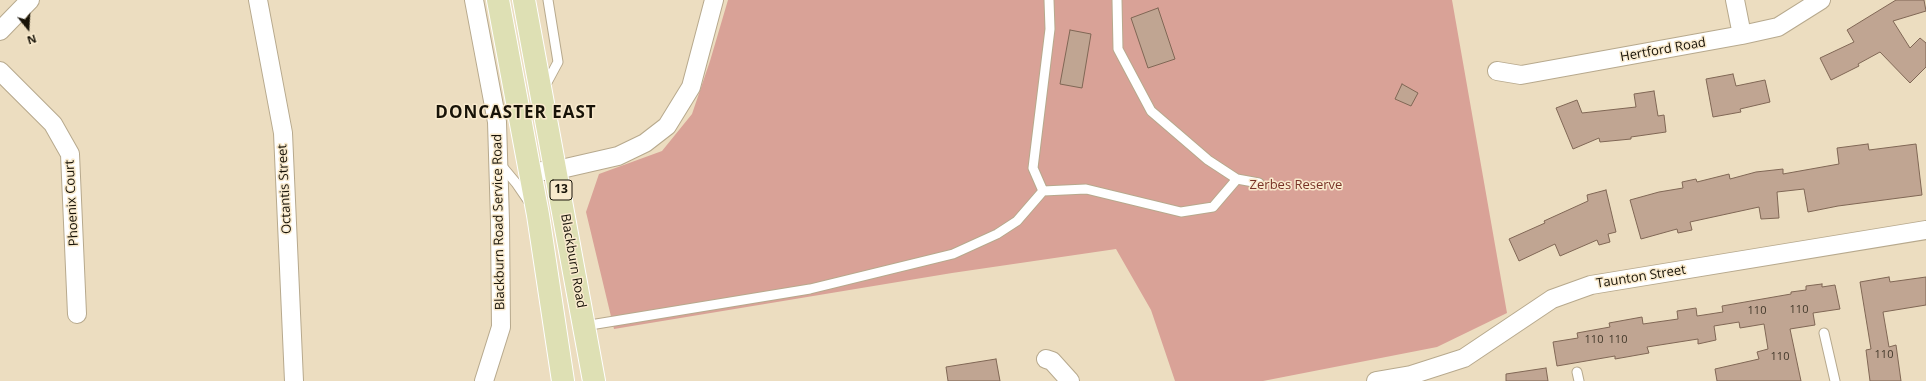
<!DOCTYPE html>
<html>
<head>
<meta charset="utf-8">
<style>
	body { margin:0 }
	#map { position:relative; width:1926px; height:381px; overflow:hidden; background:#ecddc0; font-family:"Open Sans",sans-serif }
	canvas { display:block }
	.north { position:absolute; left:8px; top:8px; width:40px; height:40px; -webkit-text-stroke:3px #f9eacd; paint-order:stroke; rotate:162deg; font-size:11px; font-weight:700; line-height:16px; text-align:center; color:#181308 }
	.north::after { content:''; display:block; margin:auto; width:14px; height:18px; background:#181308; clip-path:polygon(50% 0,100% 100%,50% 72%,0 100%) }
</style>
</head>
<body>
<div id="map">
<canvas width="1926" height="381"></canvas>
<div class="north">N</div>
</div>
<script>
const g = document.querySelector('canvas').getContext('2d');
g.lineJoin = 'round';
function paint(path, color) {
  g.fillStyle = color;
  g.fill(path, 'evenodd');
}
function toPath(rows) {
  const path = new Path2D();
  for (const r of rows) {
    path.moveTo(r[0], r[1]);
    for (let i = 2; i < r.length; i += 2) path.lineTo(r[i], r[i + 1]);
  }
  return path;
}
function strokePath(path, color, width, dash) {
  g.strokeStyle = color;
  g.lineWidth = width;
  g.lineCap = dash ? 'butt' : 'round';
  g.setLineDash(dash || []);
  g.stroke(path);
}
function label(font, color, halo, rows, align = 'center') {
  g.font = font + ' "Open Sans",sans-serif';
  g.lineWidth = 3;
  g.setLineDash([]);
  g.textBaseline = 'middle';
  g.strokeStyle = halo;
  g.fillStyle = color;
  for (const [text, x, y, turn = 0] of rows) {
    g.save();
    g.translate(x, y);
    g.rotate((+turn || 0) * Math.PI / 180);
    g.textAlign = isNaN(turn) ? turn : align;
    if (halo) g.strokeText(text, 0, 0);
    g.fillText(text, 0, 0);
    g.restore();
  }
}
const green = toPath([
	[728,0,1452,0,1507,313,1437,347,1263,381,1175,381,1151,310,1116,249,952,273,614,329,586,212,599,174,662,151,692,114,710,61]
]);
const building = toPath([
	[1896,0,1924,0,1926,11,1893,21,1910,48,1920,38,1926,43,1926,67,1910,83,1880,52,1858,64,1859,66,1831,80,1820,58,1854,42,1847,30,1896,0],
	[1158,8,1175,59,1148,68,1131,18,1158,8],
	[1070,30,1091,34,1082,88,1060,84,1070,30],
	[1733,74,1736,86,1765,80,1770,102,1740,109,1741,112,1713,117,1706,79,1733,74],
	[1402,84,1418,93,1411,106,1395,99,1402,84],
	[1654,91,1658,116,1664,115,1666,132,1631,137,1631,139,1600,142,1599,138,1573,149,1556,108,1577,100,1582,113,1636,107,1634,94,1654,91],
	[1868,144,1869,150,1916,144,1922,195,1838,206,1808,212,1804,189,1777,192,1779,218,1761,219,1759,207,1690,222,1692,230,1678,233,1677,229,1641,239,1630,200,1659,192,1683,188,1682,182,1696,179,1697,182,1729,174,1730,179,1756,172,1783,169,1783,174,1839,164,1837,148,1868,144],
	[1606,190,1616,232,1608,234,1610,242,1599,245,1597,240,1560,256,1555,244,1519,261,1509,239,1545,223,1544,221,1588,201,1587,195,1606,190],
	[1889,277,1890,282,1926,277,1926,305,1883,312,1889,347,1896,345,1901,381,1870,381,1866,350,1871,349,1860,282,1889,277],
	[1822,284,1822,287,1835,285,1840,309,1813,313,1815,325,1790,329,1801,381,1717,381,1715,369,1759,359,1757,352,1768,349,1764,324,1740,328,1739,322,1714,326,1716,340,1698,344,1698,339,1647,347,1649,353,1615,359,1615,356,1557,366,1553,342,1578,338,1577,333,1610,327,1609,323,1642,317,1643,324,1678,319,1677,311,1696,308,1697,316,1723,312,1722,306,1791,294,1791,292,1806,290,1806,286,1822,284],
	[996,359,1000,381,948,381,946,367,996,359],
	[1546,368,1548,381,1506,381,1506,374,1546,368]
]);
const lane = toPath([
	[1117,0,1118,49,1151,111,1208,160,1237,179,1259,183],
	[544,88,558,62,548,0],
	[501,165,516,183,529,202],
	[1043,191,1033,168,1050,29,1049,0],
	[584,326,810,289,953,254,997,234,1017,221,1043,191,1086,189,1181,212,1213,207,1237,179],
	[1824,333,1835,381],
	[1577,372,1579,381]
]);
const street = toPath([
	[258,0,283,133,294,381],
	[474,0,497,122,500,221,501,327,484,381],
	[1735,0,1742,35],
	[0,31,30,0],
	[0,71,53,124,70,154,77,314],
	[1497,71,1521,75,1742,35,1778,27,1821,0],
	[530,172,557,170,618,156,645,143,667,126,691,87,714,0],
	[1046,359,1052,361,1070,381],
	[1376,381,1411,375,1464,358,1552,299,1591,285,1926,230]
]);
const primary = toPath([
	[498,0,538,215,563,381],
	[524,0,594,381]
]);
const numberNames = [
	["110",1799,310],
	["110",1757,311],
	["110",1594,340],
	["110",1618,340],
	["110",1884,355],
	["110",1780,357]
];
const shields = [
	[561,190,22]
];
const shieldNames = [
	["13",561,190]
];
const streetNames = [
	["Hertford Road",1663,50,-10],
	["Octantis Street",285,189,-93],
	["Phoenix Court",72,203,-93],
	["Blackburn Road Service Road",499,222,-91],
	["Blackburn Road",573,261,80],
	["Taunton Street",1641,277,-9]
];
const parkNames = [
	["Zerbes Reserve",1296,185]
];
const districtNames = [
	["DONCASTER EAST",516,113]
];
paint(green, '#d9a297');
paint(building, '#c0a592');
strokePath(building, '#806755', 1);
strokePath(lane, '#b7a98d', 11);
strokePath(street, '#b7a98d', 20);
strokePath(primary, '#fff', 24);
strokePath(lane, '#fff', 9);
strokePath(street, '#fff', 18);
strokePath(primary, '#dee0b4', 22);
label('11px', '#42382a', null, numberNames);
for (const [x, y, w] of shields) {
  const box = new Path2D();
  box.roundRect(x - w / 2, y - 10, w, 20, 3);
  g.fillStyle = '#f9eacd';
  g.fill(box);
  strokePath(box, '#181308', 1);
}
label('bold 12px', '#181308', null, shieldNames);
label('13px', '#181308', '#f9eacd', streetNames);
label('13px', '#793327', '#f9eacd', parkNames);
g.letterSpacing = '1px';
label('bold 17px', '#181308', '#f9eacd', districtNames);
g.letterSpacing = '0px';
</script>
</body>
</html>
